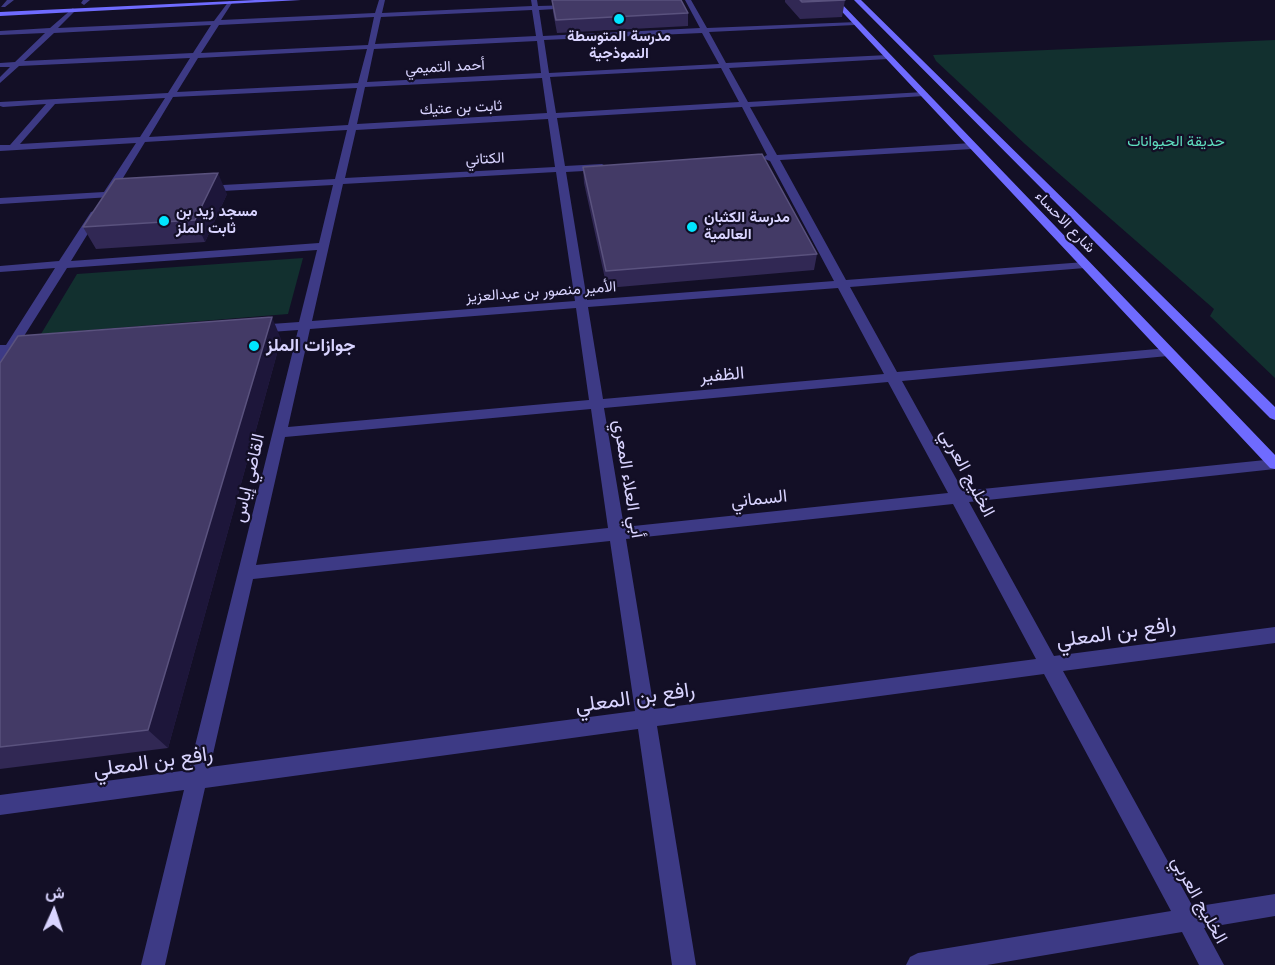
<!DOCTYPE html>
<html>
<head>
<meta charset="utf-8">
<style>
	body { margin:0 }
	#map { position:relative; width:1275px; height:965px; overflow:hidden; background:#130f26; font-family:Montserrat,Vazirmatn,sans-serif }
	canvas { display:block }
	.north { position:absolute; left:24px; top:881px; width:60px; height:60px; -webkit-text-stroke:4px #130f26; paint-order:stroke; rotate:3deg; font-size:16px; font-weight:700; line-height:24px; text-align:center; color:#d9d4ff }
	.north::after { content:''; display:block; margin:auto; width:21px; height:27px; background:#d9d4ff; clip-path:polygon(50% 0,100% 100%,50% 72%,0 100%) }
</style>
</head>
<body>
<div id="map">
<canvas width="1275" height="965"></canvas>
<div class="north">ش</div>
</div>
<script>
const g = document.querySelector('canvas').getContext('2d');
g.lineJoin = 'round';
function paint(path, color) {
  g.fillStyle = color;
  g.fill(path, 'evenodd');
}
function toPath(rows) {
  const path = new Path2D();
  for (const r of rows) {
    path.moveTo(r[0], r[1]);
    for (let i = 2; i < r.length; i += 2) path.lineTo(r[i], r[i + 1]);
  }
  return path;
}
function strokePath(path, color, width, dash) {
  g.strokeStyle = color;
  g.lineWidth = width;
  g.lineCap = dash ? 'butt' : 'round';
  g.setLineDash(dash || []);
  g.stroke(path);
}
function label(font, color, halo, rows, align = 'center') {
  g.font = font + ' Montserrat,Vazirmatn,sans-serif';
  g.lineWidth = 4.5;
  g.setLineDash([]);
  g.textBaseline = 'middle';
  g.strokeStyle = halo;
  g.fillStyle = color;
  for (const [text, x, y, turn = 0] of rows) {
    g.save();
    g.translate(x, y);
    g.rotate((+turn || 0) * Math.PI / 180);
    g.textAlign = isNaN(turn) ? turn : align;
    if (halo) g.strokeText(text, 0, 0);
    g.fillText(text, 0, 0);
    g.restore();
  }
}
const green = toPath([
	[1275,40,1275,378,1210,316,1214,309,1025,144,936,61,933,55],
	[303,258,288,314,41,334,77,274]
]);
const minor = toPath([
	[7,0,14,0,5,7,1,7,7,0],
	[83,0,90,0,84,5,81,3,83,0],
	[379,0,385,0,382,13,532,6,531,0,537,0,538,6,574,5,572,8,539,10,543,36,700,28,685,0,691,0,707,28,857,22,855,25,709,32,726,63,888,55,892,57,888,59,729,68,748,102,924,92,928,94,924,96,750,107,777,155,972,143,977,146,972,149,780,160,846,280,1085,262,1091,265,1085,268,850,287,897,372,1168,348,1174,352,1168,356,902,381,963,491,1275,459,1275,469,969,502,1054,656,1275,627,1275,643,1063,671,1193,907,1275,894,1275,916,1204,928,1224,965,1199,965,1182,932,987,965,906,965,910,957,918,953,1171,911,1044,674,657,726,696,965,672,965,638,729,205,788,165,965,141,965,184,790,0,815,0,795,189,770,298,330,257,333,251,329,257,325,299,322,317,250,67,268,19,344,34,344,34,350,14,352,5,367,0,368,0,345,6,345,55,268,0,272,0,266,59,261,91,212,95,211,100,214,71,261,319,243,333,185,204,192,199,189,204,186,335,179,347,130,145,142,115,191,127,192,127,196,0,204,0,198,104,192,136,143,0,151,0,145,10,145,46,104,3,107,0,106,0,102,168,93,190,58,19,66,0,83,0,77,10,67,0,67,0,63,15,62,45,33,0,35,0,31,50,28,73,8,75,11,58,28,214,21,229,1,232,3,221,20,375,13,379,0],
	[532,10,536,36,375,44,381,17,532,10],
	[374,17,368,45,201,53,219,25,374,17],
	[211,25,193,53,24,61,54,33,211,25],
	[702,33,719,64,549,73,544,40,702,33],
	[537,41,541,73,367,82,374,49,537,41],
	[367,49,358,83,177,92,198,58,367,49],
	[721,68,739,102,556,113,550,77,721,68],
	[542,78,547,113,357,124,365,87,542,78],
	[357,88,348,125,149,137,173,97,357,88],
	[165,98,140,137,20,144,55,104,165,98],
	[742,107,767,155,762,158,770,161,834,281,587,300,566,172,602,170,607,167,602,164,565,166,557,118,742,107],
	[548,119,555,167,345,178,356,130,548,119],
	[556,172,575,301,312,321,343,184,556,172],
	[838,288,884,374,603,399,588,307,838,288],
	[576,308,589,400,288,427,310,329,576,308],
	[888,382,948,493,624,527,604,408,888,382],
	[591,409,608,528,256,565,285,437,591,409],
	[953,504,1036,659,654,709,626,539,953,504],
	[610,541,635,711,210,767,253,579,610,541]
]);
const secondary = toPath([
	[255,0,301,0,0,16,0,12,255,0],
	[831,0,838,0,1275,455,1275,469,1270,468,831,0],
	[854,0,861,0,1275,407,1275,420,1270,418,854,0]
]);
const wall = toPath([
	[552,0,688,13,688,26,557,33,553,12],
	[785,0,845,0,842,17,800,19,785,2],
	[583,167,817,254,814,270,607,288,584,183],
	[227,194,205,242,96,249,83,227],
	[281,339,168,748,0,769,0,363]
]);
const shadedWall = toPath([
	[218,173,227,194,205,242,195,220],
	[272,317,281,339,168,748,148,730]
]);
const building = toPath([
	[552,0,681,0,688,13,556,20,552,0],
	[800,0,845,0,802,2,800,0],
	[762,154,817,254,606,271,583,167,762,154],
	[218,173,195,220,83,227,115,179,218,173],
	[272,317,148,730,0,747,0,363,18,336,272,317]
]);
const markers = [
	[619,19,6,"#00e5ff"],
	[164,221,6,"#00e5ff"],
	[692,227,6,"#00e5ff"],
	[254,346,6,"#00e5ff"]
];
const farPoinames = [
	["مدرسة المتوسطة",619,37,"center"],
	["النموذجية",619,54,"center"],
	["مسجد زيد بن",176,212],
	["ثابت الملز",176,229],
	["مدرسة الكثبان",704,218],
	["العالمية",704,235]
];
const farStreetnames = [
	["أحمد التميمي",445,67,-3],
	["ثابت بن عتيك",461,108,-3],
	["الكتاني",485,159,-3],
	["شارع الاحساء",1065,222,46],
	["الأمير منصور بن عبدالعزيز",541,292,-4]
];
const farParknames = [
	["حديقة الحيوانات",1176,142]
];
const poiNames = [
	["جوازات الملز",266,346]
];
const streetNames = [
	["الظفير",722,375,-5],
	["الخليج العربي",967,473,62],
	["القاضي إياس",249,478,-77],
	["أبي العلاء المعري",628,479,81],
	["السماني",759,499,-6],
	["الخليج العربي",1199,900,61]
];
const nearStreetnames = [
	["رافع بن المعلي",1116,633,-8],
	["رافع بن المعلي",635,698,-8],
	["رافع بن المعلي",153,762,-8]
];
paint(green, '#12302f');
paint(minor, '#3d3a85');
paint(secondary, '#6f6bff');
paint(wall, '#312854');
paint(shadedWall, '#1d163a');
paint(building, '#433a66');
strokePath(building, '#5a527e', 1.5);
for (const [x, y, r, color] of markers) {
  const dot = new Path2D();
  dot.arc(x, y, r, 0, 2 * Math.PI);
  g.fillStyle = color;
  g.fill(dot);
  strokePath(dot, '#130f26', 2);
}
label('bold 15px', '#d9d4ff', '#130f26', farPoinames, 'left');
label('15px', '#d9d4ff', '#130f26', farStreetnames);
label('15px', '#5fe0c0', '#130f26', farParknames);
label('bold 18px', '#d9d4ff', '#130f26', poiNames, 'left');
label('18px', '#d9d4ff', '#130f26', streetNames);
label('21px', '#d9d4ff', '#130f26', nearStreetnames);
</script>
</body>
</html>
